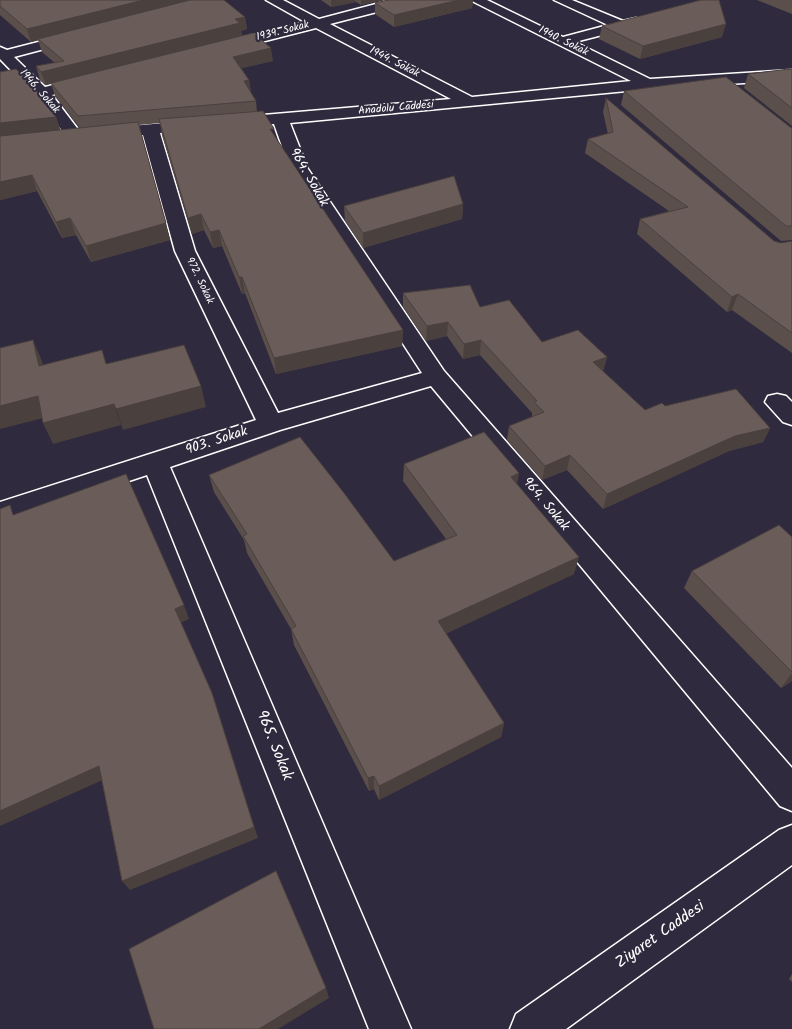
<!DOCTYPE html>
<html>
<head>
<meta charset="utf-8">
<style>
	body { margin:0 }
	canvas { display:block; background:#2f2a3d }
</style>
</head>
<body>
<canvas width="792" height="1029"></canvas>
<script>
const g = document.querySelector('canvas').getContext('2d');
g.lineJoin = 'round';
function toPath(rows) {
  const path = new Path2D();
  for (const r of rows) {
    path.moveTo(r[0], r[1]);
    for (let i = 2; i < r.length; i += 2) path.lineTo(r[i], r[i + 1]);
  }
  return path;
}
function strokePath(path, color, width, dash) {
  g.strokeStyle = color;
  g.lineWidth = width;
  g.lineCap = dash ? 'butt' : 'round';
  g.setLineDash(dash || []);
  g.stroke(path);
}
function paint(path, color) {
  g.fillStyle = color;
  g.fill(path, 'evenodd');
}
function label(font, color, halo, rows, align = 'center') {
  g.font = font + ' Kalam,sans-serif';
  g.lineWidth = 4.5;
  g.setLineDash([]);
  g.textBaseline = 'middle';
  g.strokeStyle = halo;
  g.fillStyle = color;
  for (const [text, x, y, turn = 0] of rows) {
    g.save();
    g.translate(x, y);
    g.rotate((+turn || 0) * Math.PI / 180);
    g.textAlign = isNaN(turn) ? turn : align;
    if (halo) g.strokeText(text, 0, 0);
    g.fillText(text, 0, 0);
    g.restore();
  }
}
const minor = toPath([
	[266,0,283,0,319,19,391,0,414,0,412,3,330,24,472,97,631,81,470,0,487,0,563,37,608,25,554,0,572,0,623,21,636,18,641,19,643,22,641,25,575,42,650,79,792,70,792,80,648,89,290,123,308,169,444,371,792,768,792,811,780,806,431,386,280,430,170,467,411,1029,369,1029,147,475,0,524,0,502,256,420,175,251,143,135,104,138,98,137,96,133,98,129,198,120,204,121,206,125,204,129,198,130,160,133,195,251,278,413,422,373,290,169,274,124,263,125,257,124,255,120,257,116,263,115,451,99,316,28,222,52,217,51,215,48,217,45,305,22,266,0],
	[77,32,82,33,84,36,82,39,14,57,45,87,88,76,93,78,96,81,93,84,52,95,83,136,81,140,75,141,69,140,36,96,0,59,0,47,7,50,77,32],
	[777,394,786,396,792,402,792,425,783,422,765,402,768,396,777,394],
	[792,825,792,865,566,1029,510,1029,516,1014,779,830,792,825]
]);
const wall = toPath([
	[0,0,245,17,247,29,241,31,242,35,273,61,241,68,249,80,251,93,256,101,257,112,274,135,403,330,402,346,276,374,245,293,242,294,222,246,213,248,204,230,192,234,162,135,160,123,139,125,170,240,91,262,76,235,62,238,37,191,0,200,56,117,60,130,80,128,55,96,51,83,46,85,40,80,36,66,55,63,42,52,38,40,31,42,0,15],
	[321,0,383,0,361,5,356,2,331,7],
	[388,0,473,0,472,8,394,27,375,14,375,3],
	[757,0,792,0,792,14],
	[602,26,722,37,640,59,599,39],
	[792,69,792,126,744,88,748,74],
	[624,91,792,128,792,240,781,241,621,105],
	[606,98,774,241,781,243,792,241,792,353,732,310,727,312,637,234,640,219,669,211,585,153,588,139,608,134,603,112],
	[463,204,462,219,363,248,345,221,344,206],
	[403,293,480,307,542,342,607,357,603,371,645,410,665,406,770,428,763,442,729,451,603,509,567,470,542,480,507,440,509,426,532,417,532,413,480,355,463,359,447,336,426,341,403,307],
	[404,464,517,484,574,574,446,633,504,723,501,737,379,800,374,789,369,791,294,645,291,629,247,553,244,540,214,492,209,475,394,561,446,539,403,481],
	[792,537,792,681,781,688,684,588,692,571],
	[792,974,792,982,789,979]
]);
const shadedWall = toPath([
	[144,0,193,0,38,39,38,40,31,42,27,29],
	[331,0,355,0,356,2,331,7],
	[361,0,383,0,361,5],
	[459,0,473,0,472,8,394,27,394,15],
	[245,17,247,29,241,31,242,36,46,85,41,72],
	[726,24,722,37,640,59,643,46],
	[271,48,273,61,235,70,233,57],
	[249,80,251,94,244,81],
	[56,117,61,132,0,139,0,123],
	[32,175,37,191,0,200,0,182],
	[463,204,462,219,363,248,363,233],
	[201,214,204,230,192,234,188,218],
	[70,218,76,235,62,238,56,222],
	[166,223,170,240,91,262,86,246],
	[219,230,222,246,213,248,210,232],
	[239,277,242,277,245,293,242,294],
	[738,294,732,310,727,312,732,297],
	[448,322,447,336,426,341,427,326],
	[403,330,402,346,276,374,274,358],
	[33,340,42,361,48,387,39,366],
	[481,340,480,355,463,359,464,344],
	[607,357,603,371,593,362],
	[201,386,206,407,123,430,116,409],
	[38,396,47,417,0,429,0,406],
	[114,404,121,425,53,444,43,423],
	[770,428,763,442,729,451,603,509,607,494,735,436],
	[570,455,567,470,542,480,545,466],
	[519,473,516,491,511,477],
	[579,557,574,574,437,638,438,621],
	[184,605,189,619,180,623,175,609],
	[792,673,792,681,781,688],
	[212,693,258,838,130,890,122,881],
	[504,723,501,737,379,800,379,786],
	[99,766,107,778,0,826,0,811],
	[374,776,374,789,369,791,368,778],
	[326,988,329,998,278,1029,259,1029]
]);
const building = toPath([
	[0,0,144,0,27,29,0,6,0,0],
	[190,0,224,0,245,17,235,19,240,23,41,72,36,66,64,61,38,39,190,0],
	[388,0,459,0,394,15,375,3,388,0],
	[701,0,719,0,726,24,643,46,602,26,701,0],
	[253,33,271,48,233,57,249,80,244,81,256,101,78,116,51,83,253,33],
	[16,69,30,82,56,117,0,123,0,72,16,69],
	[789,69,792,69,792,108,748,74,789,69],
	[726,77,790,127,792,128,792,226,786,226,624,91,726,77],
	[606,98,774,241,781,243,792,241,792,333,738,294,732,297,640,219,688,207,588,139,613,132,606,98],
	[263,111,274,129,270,129,403,330,274,358,242,277,239,277,219,230,210,232,201,214,188,218,159,119,263,111],
	[138,122,166,223,86,246,70,218,56,222,32,175,0,182,0,136,138,122],
	[454,176,463,204,363,233,344,206,454,176],
	[470,285,480,307,509,300,542,342,578,330,607,357,593,362,645,410,662,403,665,406,736,389,770,428,735,436,607,494,570,455,545,466,509,426,544,412,534,402,537,401,481,340,464,344,448,322,427,326,403,293,470,285],
	[33,340,39,366,102,350,106,364,184,345,201,386,116,409,114,404,43,423,38,396,0,406,0,348,33,340],
	[484,432,519,473,511,477,579,557,438,621,504,723,379,786,374,776,368,778,291,629,296,626,243,536,247,534,209,475,300,437,344,493,394,561,457,535,404,464,484,432],
	[126,474,184,605,175,609,212,693,254,827,122,881,99,766,0,811,0,509,10,505,13,515,126,474],
	[779,525,792,537,792,672,692,571,779,525],
	[276,871,326,988,259,1029,154,1029,129,949,276,871]
]);
const farStreetnames = [
	["1939. Sokak",283,32,-14],
	["1940. Sokak",563,42,26],
	["1944. Sokak",394,63,27],
	["1946. Sokak",39,92,49],
	["Anadolu Caddesi",396,109,-5],
	["972. Sokak",199,281,64]
];
const streetNames = [
	["964. Sokak",308,178,60],
	["903. Sokak",217,442,-18],
	["964. Sokak",545,505,50]
];
const nearStreetnames = [
	["965. Sokak",273,746,68],
	["Ziyaret Caddesi",661,936,-35]
];
strokePath(minor, '#fff', 3);
paint(minor, '#2f2a3d');
paint(wall, '#5b4f4c');
paint(shadedWall, '#4a403e');
paint(building, '#6a5c58');
strokePath(building, '#4a403e', 1);
label('11px', '#fff', '#2f2a3d', farStreetnames);
label('14px', '#fff', '#2f2a3d', streetNames);
label('16px', '#fff', '#2f2a3d', nearStreetnames);
</script>
</body>
</html>
